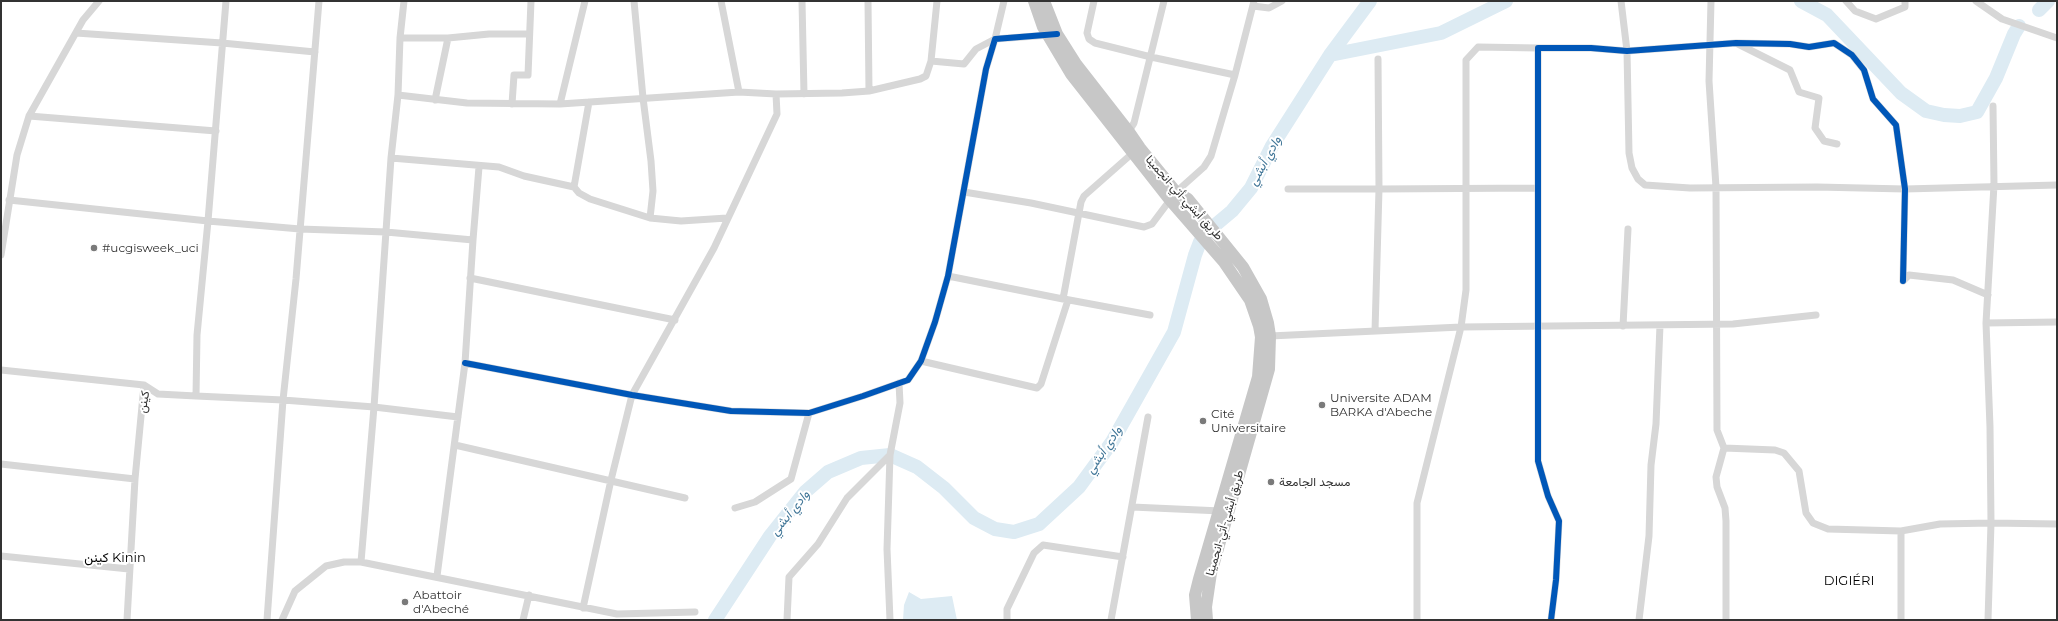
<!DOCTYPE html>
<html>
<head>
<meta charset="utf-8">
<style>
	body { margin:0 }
	#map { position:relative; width:2058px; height:621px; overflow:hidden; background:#fff; font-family:Montserrat,sans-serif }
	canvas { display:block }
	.frame { position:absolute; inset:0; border:2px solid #333; pointer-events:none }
</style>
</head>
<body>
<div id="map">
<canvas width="2058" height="621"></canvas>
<div class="frame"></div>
</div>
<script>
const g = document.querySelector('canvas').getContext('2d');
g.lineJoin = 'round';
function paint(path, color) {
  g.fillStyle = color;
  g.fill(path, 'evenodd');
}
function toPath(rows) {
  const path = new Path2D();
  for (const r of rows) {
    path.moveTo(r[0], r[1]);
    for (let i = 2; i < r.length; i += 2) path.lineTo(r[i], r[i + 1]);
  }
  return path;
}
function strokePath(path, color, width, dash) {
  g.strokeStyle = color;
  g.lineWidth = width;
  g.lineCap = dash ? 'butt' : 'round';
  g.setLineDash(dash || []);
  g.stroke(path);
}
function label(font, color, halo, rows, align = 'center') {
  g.font = font + ' Montserrat,Vazirmatn,sans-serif';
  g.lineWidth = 4;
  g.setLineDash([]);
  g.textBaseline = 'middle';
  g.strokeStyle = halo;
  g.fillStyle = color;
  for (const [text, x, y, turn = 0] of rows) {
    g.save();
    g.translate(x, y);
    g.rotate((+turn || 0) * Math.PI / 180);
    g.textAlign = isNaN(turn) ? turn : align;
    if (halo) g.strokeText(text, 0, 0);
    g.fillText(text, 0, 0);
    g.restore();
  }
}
const water = toPath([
	[909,592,921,599,952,596,957,620,903,620,904,605]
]);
const river = toPath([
	[1801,1,1827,15,1901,93,1926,111,1944,115,1960,116,1977,112,1996,78,2014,34,2019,26],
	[2039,10,2048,1],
	[1330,55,1441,33,1506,1],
	[715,620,770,536,805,492,828,472,861,458,890,455,917,467,944,488,974,518,995,529,1014,532,1039,524,1079,487,1112,442,1174,332,1195,255,1200,242,1207,232,1232,211,1251,188,1272,146,1330,55,1370,1]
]);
const minor = toPath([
	[226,1,208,221,300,229,386,232,473,240,479,167],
	[404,1,400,38,398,95,467,103,560,104,739,92],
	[634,1,643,98,651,161,653,191,650,218],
	[721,1,739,92,776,94,842,93,869,91,868,1],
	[802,1,804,94],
	[1094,1,1087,33,1089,39,1095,43,1151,57,1235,75,1254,1],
	[1621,1,1627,51,1629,153,1632,168,1638,179,1645,185,1690,188,1817,187,1905,189,2057,185],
	[1711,1,1709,81,1716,187,1717,430,1724,448,1716,477,1717,487,1725,508,1726,521,1726,620],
	[1846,1,1855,11,1876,19,1905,7,1905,1],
	[1976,1,2002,19,2057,38],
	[1253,6,1269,8,1282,1],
	[76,33,222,43,315,52],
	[400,38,448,38,489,34,529,34],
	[1738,44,1790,70,1799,92,1819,98,1815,128,1824,141,1837,144],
	[931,61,964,64,976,49,995,39,1004,1],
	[869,91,920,79,926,76,931,61,937,1],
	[435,100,448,38],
	[512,104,514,75,528,75,531,1],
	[560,104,585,1],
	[29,116,216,131],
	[1127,134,1134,123,1164,1],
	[391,158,499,167,524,176,574,187,579,193,590,199,650,218,681,221,727,218],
	[574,187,589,102],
	[1288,189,1379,189,1378,59],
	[964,192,1031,203,1144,227,1152,224,1176,192,1204,167,1211,156,1235,75],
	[1,255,17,155,29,116,83,20,99,1],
	[948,276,1063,299,1081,202,1084,196,1135,151],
	[470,278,675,320],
	[1903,281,1909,275,1953,280,1988,295],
	[1064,299,1150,315],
	[1986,323,1994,185,1993,106],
	[1623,326,1628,229],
	[1375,331,1379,189,1538,188],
	[1270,336,1461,327,1733,324,1816,315],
	[921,361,1037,388,1041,384,1068,300],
	[465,363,632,395,731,411,809,413,863,396,908,380,921,361,935,322,948,276,986,69,995,39,1049,35],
	[1,370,144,385,158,394,196,396,197,335,208,221,9,200],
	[196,396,283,400,374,407,391,158,398,95],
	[455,445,685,498],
	[1724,448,1775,450,1784,453,1799,471,1806,513,1813,523,1828,529,1901,531,1940,524,1991,523,2057,524],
	[1,464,135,479],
	[1132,507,1221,511],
	[735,508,755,502,791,479,809,413],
	[1901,531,1901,620],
	[1,556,129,569],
	[361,562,374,407,458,417],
	[437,576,465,363,473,240],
	[583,608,611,480,632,395,714,248,777,114,776,94],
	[127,620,135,479,144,385],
	[267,620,283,400,296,279,319,1],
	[282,620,295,591,326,566,344,562,361,562,617,614,695,612],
	[523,620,529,595],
	[787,620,789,577,818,544,847,498,890,455],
	[890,620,887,549,890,455,900,403,899,383],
	[1007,620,1007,609,1034,553,1043,545,1123,557],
	[1111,620,1148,417],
	[1417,620,1417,503,1461,327,1466,290,1466,60,1478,47,1538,48],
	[1551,620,1556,580,1559,521,1548,496,1538,461,1538,48,1591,48,1627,51,1736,43,1790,44,1809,47,1834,43,1852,55,1864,70,1873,99,1896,125,1905,189,1903,281],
	[1639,620,1649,536,1651,465,1656,424,1660,325],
	[1988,620,1991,523,1990,427,1986,323,2057,322]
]);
const trunk = toPath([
	[1034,1,1043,27,1071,74,1170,200,1224,262,1250,300,1259,326,1261,337,1258,377,1199,579,1195,595,1197,620],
	[1044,1,1057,34,1076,64,1129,132,1140,148,1176,192,1188,199,1243,267,1261,299,1268,323,1270,336,1269,369,1211,573,1206,607,1207,620]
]);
const cycleway = toPath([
	[465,363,632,395,731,411,809,413,863,396,908,380,921,361,935,322,948,276,986,69,995,39,1057,34],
	[1551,620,1556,580,1559,521,1548,496,1538,461,1538,48,1591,48,1627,51,1736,43,1790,44,1809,47,1834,43,1852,55,1864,70,1873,99,1896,125,1905,189,1903,281]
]);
const markers = [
	[94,248,4,"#7a7a7a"],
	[1322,405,4,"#7a7a7a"],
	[1203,421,4,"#7a7a7a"],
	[1271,482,4,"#7a7a7a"],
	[405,602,4,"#7a7a7a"]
];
const streetNames = [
	["طريق أبشي-أتي-انجمينا",1184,198,48],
	["كينن",144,402,-81],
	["طريق أبشي-أتي-انجمينا",1225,523,-74]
];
const poiNames = [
	["#ucgisweek_uci",102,248],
	["Universite ADAM",1330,398],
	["BARKA d'Abeche",1330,412],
	["Cité",1211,414],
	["Universitaire",1211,428],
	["مسجد الجامعة",1279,482],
	["Abattoir",413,595],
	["d'Abeché",413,609]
];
const waterNames = [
	["وادي أبشي",1265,161,-61],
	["وادي أبشي",1104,450,-56],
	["وادي أبشي",790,513,-51]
];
const neighbourhoodNames = [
	["كينن Kinin",115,558],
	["DIGIÉRI",1849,581]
];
paint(water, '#ddebf3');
strokePath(river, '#ddebf3', 14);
strokePath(minor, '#d7d7d7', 7);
strokePath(trunk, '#c7c7c7', 12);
strokePath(cycleway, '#0057b8', 6);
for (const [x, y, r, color] of markers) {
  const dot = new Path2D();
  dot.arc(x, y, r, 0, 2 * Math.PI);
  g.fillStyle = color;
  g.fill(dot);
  strokePath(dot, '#fff', 1.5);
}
label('12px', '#333', '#fff', streetNames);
label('12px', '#333', '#fff', poiNames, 'left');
label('italic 13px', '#3f7597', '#fff', waterNames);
label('13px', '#000', '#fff', neighbourhoodNames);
</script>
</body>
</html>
